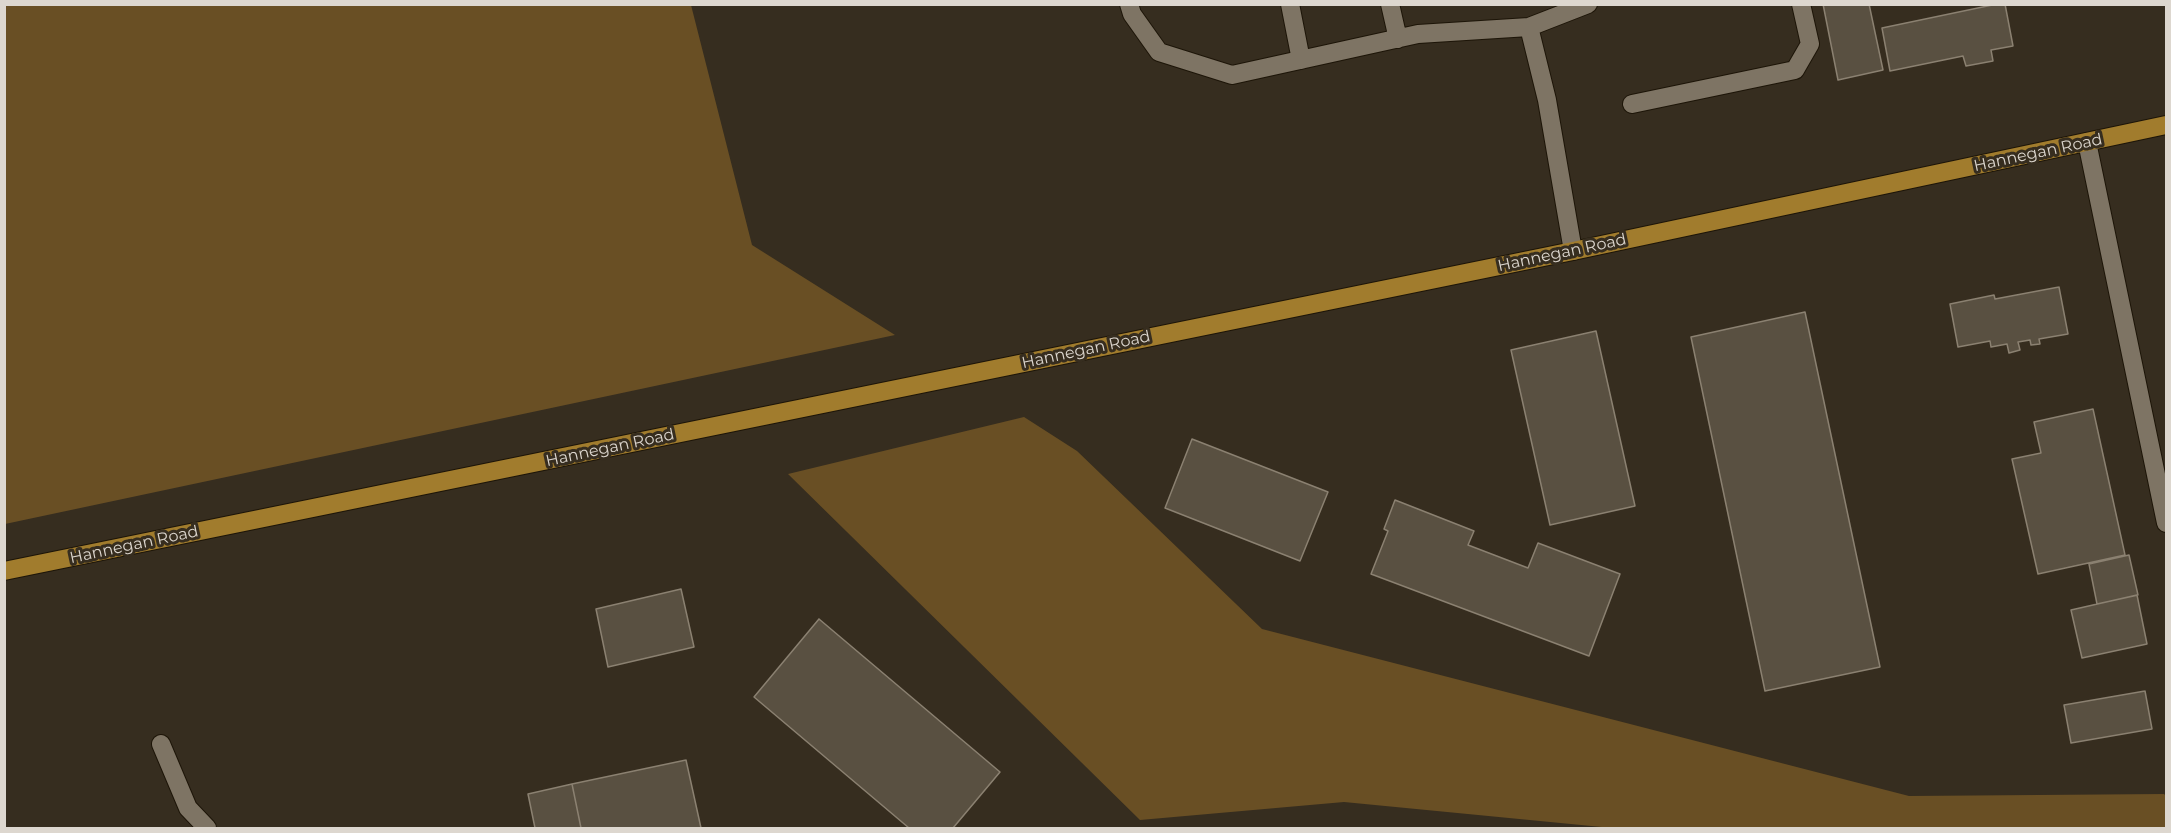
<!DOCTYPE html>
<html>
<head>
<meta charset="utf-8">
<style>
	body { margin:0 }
	#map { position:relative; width:2171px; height:833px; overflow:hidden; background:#362d1f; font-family:Montserrat,sans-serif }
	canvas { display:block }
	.frame { position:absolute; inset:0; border:6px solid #ddd7cf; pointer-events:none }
</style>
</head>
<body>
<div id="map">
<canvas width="2171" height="833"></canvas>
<div class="frame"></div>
</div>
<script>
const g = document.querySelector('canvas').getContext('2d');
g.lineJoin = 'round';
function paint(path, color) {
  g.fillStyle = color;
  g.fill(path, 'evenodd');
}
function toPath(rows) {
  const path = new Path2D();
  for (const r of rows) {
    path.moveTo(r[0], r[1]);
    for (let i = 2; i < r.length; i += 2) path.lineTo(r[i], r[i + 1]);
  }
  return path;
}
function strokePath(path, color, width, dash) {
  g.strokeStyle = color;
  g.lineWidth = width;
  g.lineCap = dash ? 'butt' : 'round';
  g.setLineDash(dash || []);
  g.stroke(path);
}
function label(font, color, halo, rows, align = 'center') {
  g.font = font + ' Montserrat,sans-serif';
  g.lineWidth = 6;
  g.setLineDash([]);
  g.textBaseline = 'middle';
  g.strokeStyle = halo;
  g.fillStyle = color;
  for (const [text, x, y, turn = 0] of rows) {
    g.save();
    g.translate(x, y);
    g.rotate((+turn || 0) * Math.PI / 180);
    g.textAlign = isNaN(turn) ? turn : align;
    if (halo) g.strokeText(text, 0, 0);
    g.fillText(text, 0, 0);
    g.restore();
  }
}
const green = toPath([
	[4,5,691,5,752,245,895,335,5,524],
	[1024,417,1077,451,1262,629,1909,796,2164,794,2166,796,2166,828,1612,828,1344,802,1140,820,788,474]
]);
const building = toPath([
	[1823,4,1869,4,1883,70,1838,80,1823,4],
	[1997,4,2005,4,2013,46,1991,50,1993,61,1966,66,1963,56,1890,71,1882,28,1997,4],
	[2059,287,2068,334,2039,339,2040,344,2031,345,2030,340,2018,342,2020,350,2009,353,2007,344,1991,347,1990,341,1958,347,1950,304,1994,295,1995,299,2059,287],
	[1805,312,1880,667,1765,691,1691,337,1805,312],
	[1596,331,1635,506,1550,525,1511,350,1596,331],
	[2093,409,2125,555,2038,574,2012,459,2041,453,2034,422,2093,409],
	[1192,439,1328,492,1300,561,1165,508,1192,439],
	[1395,500,1474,531,1468,545,1528,568,1538,543,1620,574,1589,656,1371,574,1388,531,1384,529,1395,500],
	[2129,555,2138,595,2097,604,2089,564,2129,555],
	[681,589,694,647,608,667,596,609,681,589],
	[2137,595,2147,644,2082,658,2071,610,2137,595],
	[819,619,1000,772,953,828,909,828,754,697,819,619],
	[2145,691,2152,729,2071,743,2064,705,2145,691],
	[686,760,701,828,581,828,572,784,686,760],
	[572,784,581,828,535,828,528,794,572,784]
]);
const minor = toPath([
	[1129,4,1132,14,1159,52,1232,75,1418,34,1529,27,1547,100,1573,251],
	[1290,4,1301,60],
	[1390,4,1398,39],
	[1529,27,1588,4],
	[1632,104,1795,70,1810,44,1801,4],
	[2087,142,2166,523],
	[161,744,188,808,207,828]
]);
const major = toPath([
	[4,571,1573,251,2166,125]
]);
const streetNames = [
	["Hannegan Road",2038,153,-12],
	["Hannegan Road",1562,253,-12],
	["Hannegan Road",1086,350,-12],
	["Hannegan Road",610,448,-12],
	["Hannegan Road",134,545,-12]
];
paint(green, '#694f24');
paint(building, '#595041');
strokePath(building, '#8b8171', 1.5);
strokePath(minor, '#1d1508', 20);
strokePath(major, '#1d1508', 20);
strokePath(minor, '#7e7464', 18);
strokePath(major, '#a17c2d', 18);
label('16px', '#ddd7cf', '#362d1f', streetNames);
</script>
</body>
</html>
